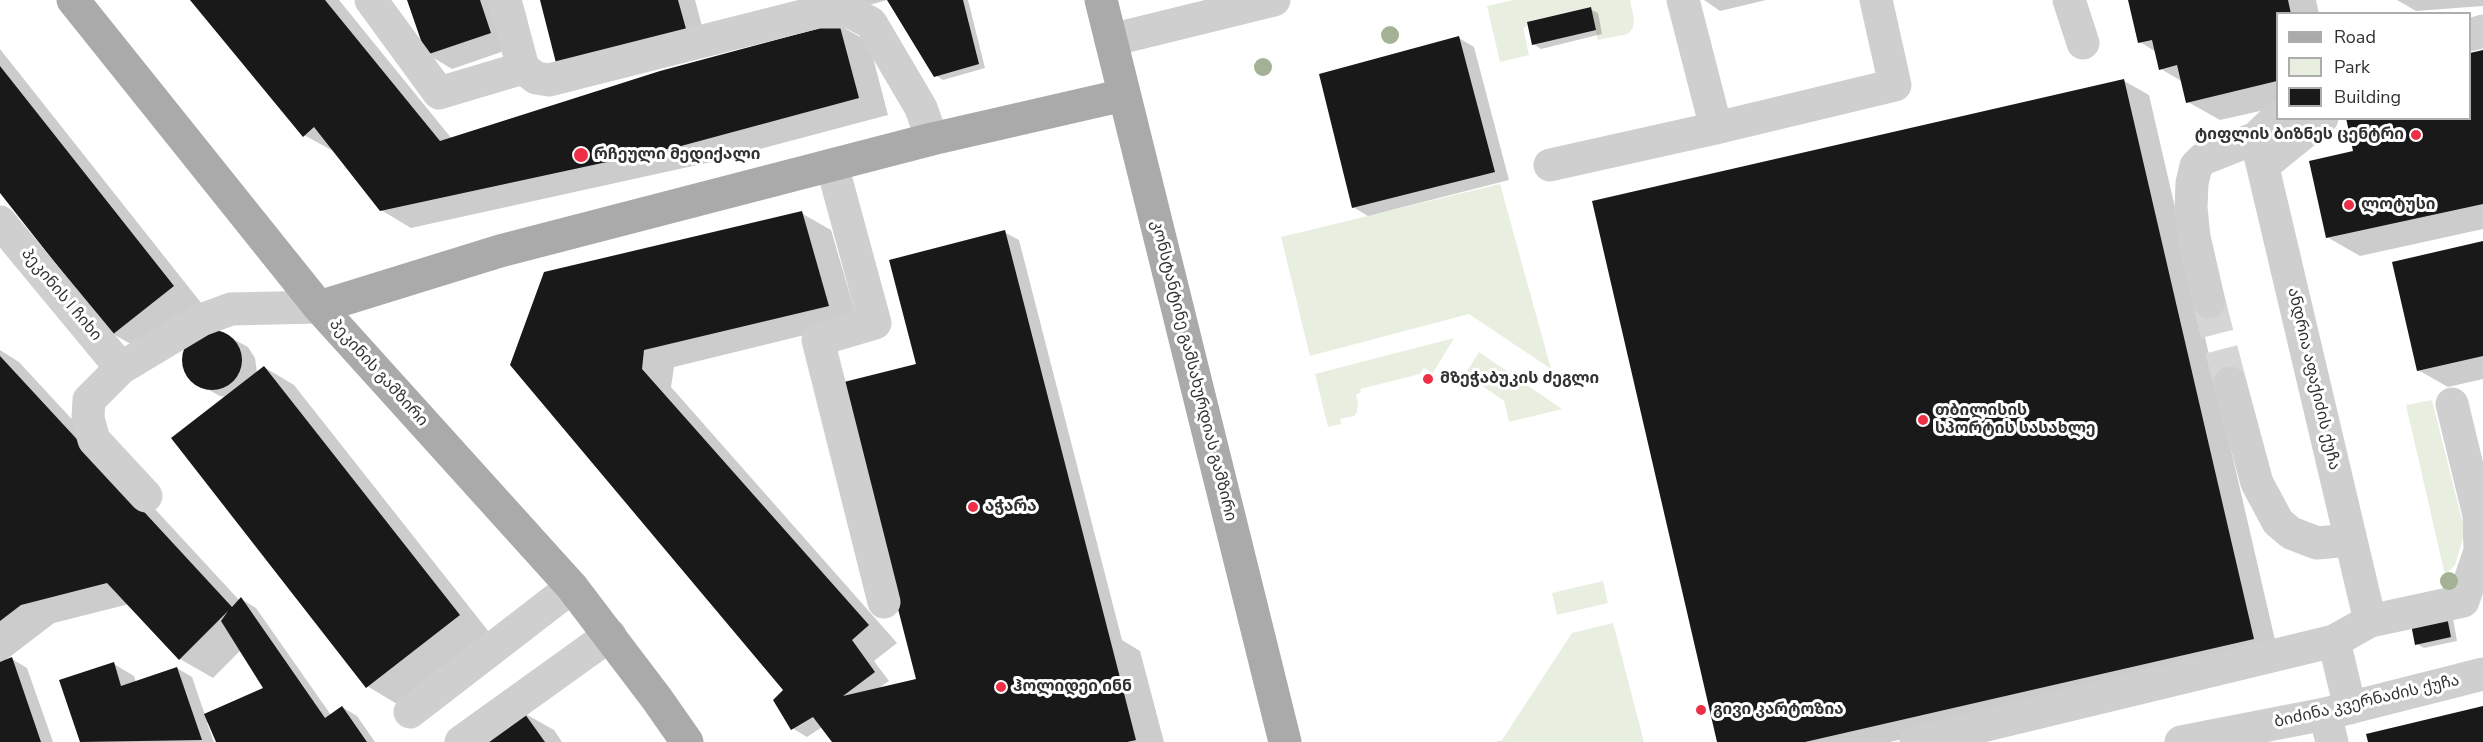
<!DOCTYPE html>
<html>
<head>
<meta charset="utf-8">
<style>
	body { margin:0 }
	#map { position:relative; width:2483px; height:742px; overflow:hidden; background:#fff; font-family:"Nunito Sans",sans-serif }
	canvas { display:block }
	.legend { position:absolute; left:2276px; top:12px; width:195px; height:108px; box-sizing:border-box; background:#fff; border:2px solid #adadad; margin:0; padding:8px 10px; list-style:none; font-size:18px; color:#323232 }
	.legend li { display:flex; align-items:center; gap:12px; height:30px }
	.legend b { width:30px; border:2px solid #adadad }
</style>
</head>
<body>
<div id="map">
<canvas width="2483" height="742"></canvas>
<ul class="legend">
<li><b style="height:8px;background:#aaa"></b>Road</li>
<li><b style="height:16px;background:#e9efe0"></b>Park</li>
<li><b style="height:16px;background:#191919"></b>Building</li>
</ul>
</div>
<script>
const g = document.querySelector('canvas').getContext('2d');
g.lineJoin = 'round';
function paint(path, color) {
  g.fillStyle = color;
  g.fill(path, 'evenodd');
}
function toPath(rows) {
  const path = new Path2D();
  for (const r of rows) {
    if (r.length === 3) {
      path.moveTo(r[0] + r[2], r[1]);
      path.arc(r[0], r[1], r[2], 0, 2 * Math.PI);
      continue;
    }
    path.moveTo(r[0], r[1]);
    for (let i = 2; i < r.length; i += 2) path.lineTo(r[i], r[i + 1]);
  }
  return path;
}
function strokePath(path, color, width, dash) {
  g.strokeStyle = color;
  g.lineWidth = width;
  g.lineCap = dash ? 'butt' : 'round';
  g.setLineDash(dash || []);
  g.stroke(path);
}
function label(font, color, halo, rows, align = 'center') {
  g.font = font + ' "Nunito Sans","Noto Sans Georgian",sans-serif';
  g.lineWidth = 6;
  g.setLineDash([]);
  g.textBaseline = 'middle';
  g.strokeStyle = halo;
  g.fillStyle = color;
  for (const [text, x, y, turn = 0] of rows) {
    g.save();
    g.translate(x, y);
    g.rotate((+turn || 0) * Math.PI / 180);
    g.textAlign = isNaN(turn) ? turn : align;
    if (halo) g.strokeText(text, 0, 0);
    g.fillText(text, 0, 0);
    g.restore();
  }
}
const green = toPath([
	[1513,0,1630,0,1634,20,1633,28,1628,34,1598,40,1590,7,1527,22,1528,26,1523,28,1529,55,1500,62,1487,6],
	[1500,184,1551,369,1469,314,1310,356,1281,237],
	[1454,338,1433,373,1424,368,1420,374,1360,389,1361,392,1356,395,1358,402,1357,412,1354,416,1340,419,1341,424,1328,427,1315,374],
	[1479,352,1562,409,1509,422,1504,401,1465,374],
	[2432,400,2465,532,2455,565,2445,575,2406,405],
	[1603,581,1608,603,1557,615,1552,593],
	[1613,623,1644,742,1494,742,1502,740,1572,633]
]);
const shadow = toPath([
	[192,0,339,0,452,139,839,25,869,42,888,115,711,162,411,228,381,210,335,152,304,135],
	[408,0,500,0,516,47,452,69,427,54],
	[542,0,695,0,708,48],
	[824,0,887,0,844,12],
	[889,0,968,0,985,68,943,80,935,75],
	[1704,0,1766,0,1720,11],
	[2129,0,2316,0,2319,14,2278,14,2278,107,2220,120,2188,102,2183,82,2161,69,2156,52,2140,42],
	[2397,0,2483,0,2483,6,2416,11],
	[1590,9,1598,13,1602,34,1541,49,1533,44],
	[1459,38,1474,47,1509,180,1368,216,1353,207],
	[0,49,202,304,143,351,113,334,0,192],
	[2483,51,2483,229,2360,256,2327,237,2355,152,2470,118,2470,54],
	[2124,81,2149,95,2278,653,1890,742,1719,742],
	[801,213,831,230,858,322,674,367,671,387,897,643,874,661,889,681,879,688,917,679,918,365,1004,232,1019,240,1122,640,1140,651,1164,742,834,742,822,727,807,737,792,728,785,690,512,365],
	[2483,243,2483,379,2448,387,2418,370],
	[208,331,220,332,248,347,255,358,257,373,264,367,294,385,489,632,397,704,367,686,227,397,220,396,192,381,185,370,183,357,187,345],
	[0,350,19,362,240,601,241,599,256,608,331,715,342,707,357,716,375,742,218,742,209,722,207,723,214,742,81,742,61,681,114,664,134,676,136,682,177,668,192,677,205,715,265,688,241,650,213,678,180,659,129,604,54,623,3,662,12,659,27,668,53,742,0,742],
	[2453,618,2457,641,2424,648,2417,644,2412,621],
	[522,712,554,730,562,742,471,742]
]);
const building = toPath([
	[190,0,325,0,440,141,660,71,839,23,859,98,681,146,380,211,314,127,303,137],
	[407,0,480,0,491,33,426,55],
	[540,0,678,0,688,36,556,63],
	[887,0,963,0,979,64,934,77],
	[2128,0,2288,0,2291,14,2277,14,2277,81,2186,103,2177,65,2159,70,2152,40,2138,43],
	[1591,7,1596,30,1532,45,1527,22],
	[1459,36,1495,172,1352,208,1319,74],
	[2483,50,2483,204,2326,238,2309,161,2353,151,2346,118,2470,118,2470,53],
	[0,66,174,286,112,335,0,193],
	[2124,79,2254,639,1805,742,1717,742,1592,201],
	[802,211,829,306,644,350,642,369,869,625,852,640,875,672,843,696,916,679,840,383,916,364,889,260,1005,230,1136,740,1127,742,832,742,813,717,791,730,773,700,783,690,510,365,544,272],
	[2483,241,2483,356,2417,371,2392,262],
	[212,360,30],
	[0,356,232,607,241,597,325,718,342,706,367,742,216,742,204,714,263,688,221,621,228,611,179,660,107,583,21,605,0,621],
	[264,366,460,615,366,688,171,438],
	[2446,612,2451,637,2415,645,2410,619],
	[12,657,41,742,0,742,0,662],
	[114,662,121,686,177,667,202,740,80,742,59,680],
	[2483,706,2483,742,2368,742,2366,734],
	[522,710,545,742,470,742]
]);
const minorTunnel = toPath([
	[2209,302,2230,383]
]);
const minor = toPath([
	[371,0,439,93,523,68],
	[505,0,523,68,536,78,549,80,818,12,850,12,871,23,921,108,932,139],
	[1683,0,1716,128],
	[2069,0,2083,43],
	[2470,35,2483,31],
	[1111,40,1274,0],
	[2256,138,2370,621],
	[832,165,875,323,818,340,884,602],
	[1550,165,1716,128,1895,85,1876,0],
	[2264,165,2322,118],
	[0,222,121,368,89,400,88,418,94,440,146,496],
	[2209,302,2194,237,2191,208,2192,183,2196,166,2203,159,2256,138,2278,117],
	[121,368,201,320,231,309,319,307],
	[2230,383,2257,483,2278,522,2291,533,2317,543,2350,540],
	[2334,641,2350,708],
	[410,712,572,587],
	[2325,714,2332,742],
	[461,742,610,635],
	[1916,742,2334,641,2370,621,2463,601,2480,551,2479,515,2452,404],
	[2181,742,2325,714,2483,674]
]);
const major = toPath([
	[73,0,319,307,572,587,657,699,687,742],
	[1101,0,1285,742],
	[319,307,500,251,932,139,1124,95]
]);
const trees = [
	[1390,35],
	[1263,67],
	[2449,581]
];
const markers = [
	[2416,135,6,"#ed3046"],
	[581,155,8,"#ed3046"],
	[2349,205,6,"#ed3046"],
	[1428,379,6,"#ed3046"],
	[1923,420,6,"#ed3046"],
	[973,507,6,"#ed3046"],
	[1001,687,6,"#ed3046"],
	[1701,710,6,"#ed3046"]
];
const poiNames = [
	["ტიფლის ბიზნეს ცენტრი",2404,135,"right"],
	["რჩეული მედიქალი",594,155],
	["ლოტუსი",2361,205],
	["მზეჭაბუკის ძეგლი",1440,379],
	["თბილისის",1935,411],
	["სპორტის სასახლე",1935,429],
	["აჭარა",985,507],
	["ჰოლიდეი ინნ",1013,687],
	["გივი კარტოზია",1713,710]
];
const streetNames = [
	["პეკინის I ჩიხი",61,295,50],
	["კონსტანტინე გამსახურდიას გამზირი",1193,371,76],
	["პეკინის გამზირი",378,373,48],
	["ანდრია აფაქიძის ქუჩა",2313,379,77],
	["ბიძინა კვერნაძის ქუჩა",2367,702,-13]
];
paint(green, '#e9efe0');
paint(shadow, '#0003');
paint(building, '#191919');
strokePath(minorTunnel, '#d6d6d6', 33, [33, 16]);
strokePath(minor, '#cfcfcf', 33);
strokePath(major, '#aaa', 33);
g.fillStyle = '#a3b194';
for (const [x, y] of trees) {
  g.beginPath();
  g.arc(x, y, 9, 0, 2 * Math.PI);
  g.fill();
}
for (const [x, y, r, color] of markers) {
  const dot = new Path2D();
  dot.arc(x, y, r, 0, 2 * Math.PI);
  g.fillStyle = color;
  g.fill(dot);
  strokePath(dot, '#fff', 2);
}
label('bold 16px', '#323232', '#fff', poiNames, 'left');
label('16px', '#323232', '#fff', streetNames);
</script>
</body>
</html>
